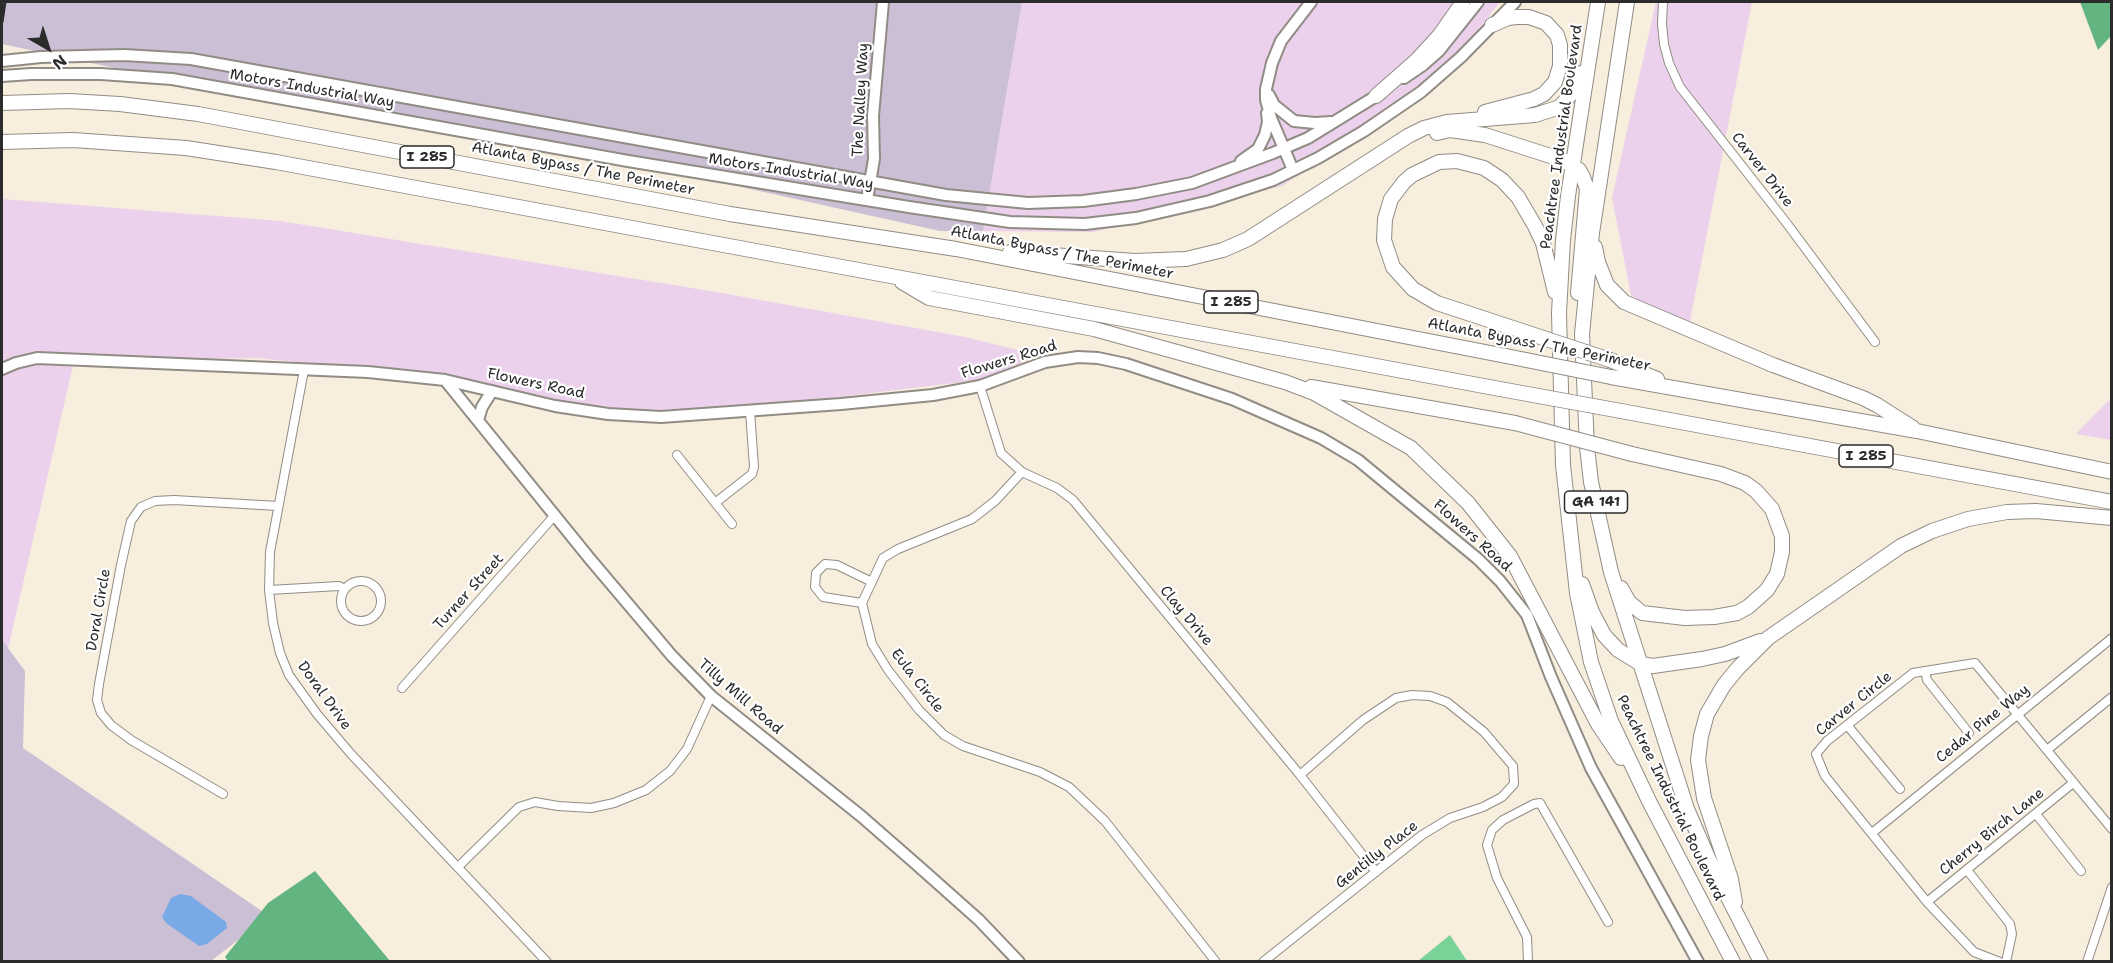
<!DOCTYPE html>
<html>
<head>
<meta charset="utf-8">
<style>
	body { margin:0 }
	#map { position:relative; width:2113px; height:963px; overflow:hidden; background:#f7eede; font-family:"Shantell Sans",sans-serif }
	canvas { display:block }
	.frame { position:absolute; inset:0; border:3px solid #2b2b2b; pointer-events:none }
	.north { position:absolute; left:18px; top:18px; width:60px; height:60px; -webkit-text-stroke:4px #fff; paint-order:stroke; rotate:141deg; font-size:16px; font-weight:700; line-height:24px; text-align:center; color:#2b2b2b }
	.north::after { content:''; display:block; margin:auto; width:21px; height:27px; background:#2b2b2b; clip-path:polygon(50% 0,100% 100%,50% 72%,0 100%) }
</style>
</head>
<body>
<div id="map">
<canvas width="2113" height="963"></canvas>
<div class="frame"></div>
<div class="north">N</div>
</div>
<script>
const g = document.querySelector('canvas').getContext('2d');
g.lineJoin = 'round';
function paint(path, color) {
  g.fillStyle = color;
  g.fill(path, 'evenodd');
}
function toPath(rows) {
  const path = new Path2D();
  for (const r of rows) {
    if (r.length === 3) {
      path.moveTo(r[0] + r[2], r[1]);
      path.arc(r[0], r[1], r[2], 0, 2 * Math.PI);
      continue;
    }
    path.moveTo(r[0], r[1]);
    for (let i = 2; i < r.length; i += 2) path.lineTo(r[i], r[i + 1]);
  }
  return path;
}
function strokePath(path, color, width, dash) {
  g.strokeStyle = color;
  g.lineWidth = width;
  g.lineCap = dash ? 'butt' : 'round';
  g.setLineDash(dash || []);
  g.stroke(path);
}
function label(font, color, halo, rows, align = 'center') {
  g.font = font + ' "Shantell Sans",sans-serif';
  g.lineWidth = 4.5;
  g.setLineDash([]);
  g.textBaseline = 'middle';
  g.strokeStyle = halo;
  g.fillStyle = color;
  for (const [text, x, y, turn = 0] of rows) {
    g.save();
    g.translate(x, y);
    g.rotate((+turn || 0) * Math.PI / 180);
    g.textAlign = isNaN(turn) ? turn : align;
    if (halo) g.strokeText(text, 0, 0);
    g.fillText(text, 0, 0);
    g.restore();
  }
}
const built = toPath([
	[1022,2,1500,2,1468,43,1400,109,1282,186,1094,232,983,231],
	[1656,2,1752,2,1687,336,1631,295,1612,198],
	[2,199,280,221,716,292,965,337,1038,355,987,379,689,415,554,411,432,377,258,358,74,361,2,675],
	[2111,398,2111,440,2076,434]
]);
const industrial = toPath([
	[2,2,1022,2,983,231,940,231,624,161,317,111,2,44],
	[2,640,25,671,23,748,269,916,211,961,2,961]
]);
const green = toPath([
	[1450,935,1467,961,1418,961]
]);
const forest = toPath([
	[2080,2,2111,2,2111,36,2098,50],
	[315,871,390,961,228,961,225,957,268,903]
]);
const water = toPath([
	[180,894,191,896,226,922,227,928,207,944,199,946,166,923,162,917,171,898]
]);
const street = toPath([
	[1663,2,1662,24,1664,44,1669,63,1680,87,1785,221,1875,342],
	[304,370,270,552,269,590,273,623,280,653,289,675,317,714,351,754,547,962],
	[980,386,1001,453,1022,472,1057,488,1073,500,1300,775,1376,872],
	[677,455,732,524],
	[1022,472,995,501,972,519,898,549,883,558,862,603,872,644,888,670,919,710,944,735,963,746,1040,772,1069,787,1105,821,1216,962],
	[715,503,752,474,754,467,750,411],
	[361,601,20],
	[269,590,339,586,345,589],
	[862,603,823,597,815,587,816,573,825,564,837,565,872,582],
	[1925,671,1927,680,1969,733],
	[402,688,555,515],
	[1847,725,1900,789],
	[2047,750,2112,697],
	[223,794,131,740,111,725,101,713,97,700,99,684,121,565,131,521,141,507,155,501,174,500,278,506],
	[2036,814,2081,871],
	[1872,833,2112,638],
	[458,867,519,807,535,802,558,806,591,808,614,803,646,790,670,771,687,749,711,696],
	[1967,870,2010,924,2012,934,2006,962],
	[1927,902,2073,783],
	[1263,962,1422,835,1450,818,1483,807,1502,797,1514,784,1513,766,1484,732,1447,702,1430,696,1412,695,1396,698,1363,720,1300,775],
	[1528,962,1527,937,1497,878,1487,845,1492,830,1503,820,1534,804,1540,803,1608,922],
	[2000,962,1974,952,1927,902,1825,776,1816,754,1827,741,1913,673,1975,663,2112,829],
	[2087,962,2112,887]
]);
const secondary = toPath([
	[2,61,41,57,124,55,191,59,946,195,1028,203,1083,201,1136,194,1192,183,1273,153,1308,138,1381,93],
	[2,76,31,74,101,74,172,79,628,161,909,207,1010,222,1085,224,1136,218,1210,201,1273,180,1318,158,1364,131,1421,92,1461,57,1515,2],
	[1404,78,1423,65,1439,51,1478,2],
	[1269,95,1274,105,1294,121,1315,123,1331,122],
	[1241,161,1258,149,1265,135,1268,122,1267,113],
	[1293,170,1271,118,1266,100,1266,89,1272,63,1281,41,1311,2],
	[867,200,874,159,873,116,883,2],
	[2,369,16,363,37,358,368,372,445,380,555,406,608,414,661,417,841,404,933,395,980,386,1045,362,1078,357,1098,358,1126,364,1232,399,1321,438,1358,460,1478,559,1500,581,1527,615,1551,677,1591,768,1698,962],
	[445,380,590,559,672,656,711,696,861,816,916,864,979,920,1019,962],
	[478,420,482,407,492,391]
]);
const highway = toPath([
	[1598,2,1568,196,1563,240,1559,313,1563,465,1577,593,1591,662,1611,721,1649,801,1733,962],
	[1627,2,1592,233,1582,334,1587,447,1591,482,1611,572,1687,809,1709,860,1761,962],
	[1376,96,1417,60,1439,36,1463,2],
	[2,103,69,101,120,104,198,114,730,214,956,249,1506,356],
	[1485,112,1534,99,1544,94,1555,82,1560,66,1560,45,1557,35,1546,23,1529,17,1517,17,1508,18,1492,25],
	[1437,133,1450,130,1485,135,1563,160,1579,170,1583,177,1587,189,1578,293],
	[2,142,73,140,186,148,276,162,1500,389],
	[1595,247,1598,262,1607,285,1624,302,1773,365,1863,398,1877,405,1913,428],
	[1010,252,1135,261,1186,259,1223,250,1248,239,1408,136,1424,128,1447,122,1535,115,1560,107,1574,90,1581,73],
	[902,282,929,298,1094,329,1285,382,1314,393,1411,448,1468,503,1510,556,1598,724,1621,758],
	[1513,328,1437,303,1413,289,1393,267,1384,240,1385,219,1391,199,1404,182,1412,175,1439,162,1457,161,1484,168,1502,180,1518,197,1535,226,1543,243,1555,292],
	[1610,360,1657,379],
	[1611,377,1917,431,2112,472],
	[1311,387,1515,423],
	[1621,411,2112,502],
	[1582,584,1592,612,1604,635,1618,650,1641,664,1653,666,1702,659,1725,654,1760,641],
	[1621,588,1629,602,1642,613,1685,618,1714,617,1737,613,1748,607,1767,590,1777,574,1782,552,1782,536,1772,509,1756,491,1745,483,1721,474,1632,454],
	[1735,902,1731,879,1704,798,1698,760,1701,736,1707,714,1724,685,1738,668,1768,638,1901,546,1932,531,1968,519,2007,512,2036,511,2112,518]
]);
const rail = toPath([
	[2,22,5,2]
]);
const highwayBridge = toPath([
	[1513,328,1610,360],
	[1506,356,1611,377],
	[1500,389,1621,411],
	[1515,423,1632,454]
]);
const shields = [
	[427,157,54],
	[1231,302,54],
	[1866,456,54],
	[1596,502,63]
];
const shieldNames = [
	["I 285",427,157],
	["I 285",1231,302],
	["I 285",1866,456],
	["GA 141",1596,502]
];
const streetNames = [
	["Motors Industrial Way",312,89,10],
	["The Nalley Way",861,100,-87],
	["Peachtree Industrial Boulevard",1562,137,-82],
	["Atlanta Bypass / The Perimeter",583,169,11],
	["Carver Drive",1762,170,52],
	["Motors Industrial Way",791,172,9],
	["Atlanta Bypass / The Perimeter",1062,253,11],
	["Atlanta Bypass / The Perimeter",1539,345,11],
	["Flowers Road",1009,360,-17],
	["Flowers Road",536,384,12],
	["Flowers Road",1472,536,42],
	["Turner Street",469,592,-48],
	["Doral Circle",99,610,-80],
	["Clay Drive",1186,616,50],
	["Eula Circle",917,681,52],
	["Doral Drive",324,696,54],
	["Tilly Mill Road",740,697,41],
	["Carver Circle",1854,704,-39],
	["Cedar Pine Way",1983,724,-39],
	["Peachtree Industrial Boulevard",1670,798,64],
	["Cherry Birch Lane",1992,832,-39],
	["Gentilly Place",1377,855,-38]
];
paint(built, '#ebd1eb');
paint(industrial, '#cbbfd5');
paint(green, '#79d298');
paint(forest, '#62b480');
paint(water, '#7aaae5');
strokePath(street, '#918c84', 10);
strokePath(secondary, '#918c84', 14);
strokePath(highway, '#918c84', 16);
strokePath(street, '#fff', 8);
strokePath(secondary, '#fff', 10);
strokePath(highway, '#fff', 14);
strokePath(rail, '#2b2b2b', 3);
strokePath(highwayBridge, '#918c84', 16, []);
strokePath(highwayBridge, '#fff', 14);
for (const [x, y, w] of shields) {
  const box = new Path2D();
  box.roundRect(x - w / 2, y - 11, w, 22, 4.5);
  g.fillStyle = '#fff';
  g.fill(box);
  strokePath(box, '#2b2b2b', 1.5);
}
label('bold 14px', '#2b2b2b', null, shieldNames);
label('15px', '#2b2b2b', '#fff', streetNames);
</script>
</body>
</html>
